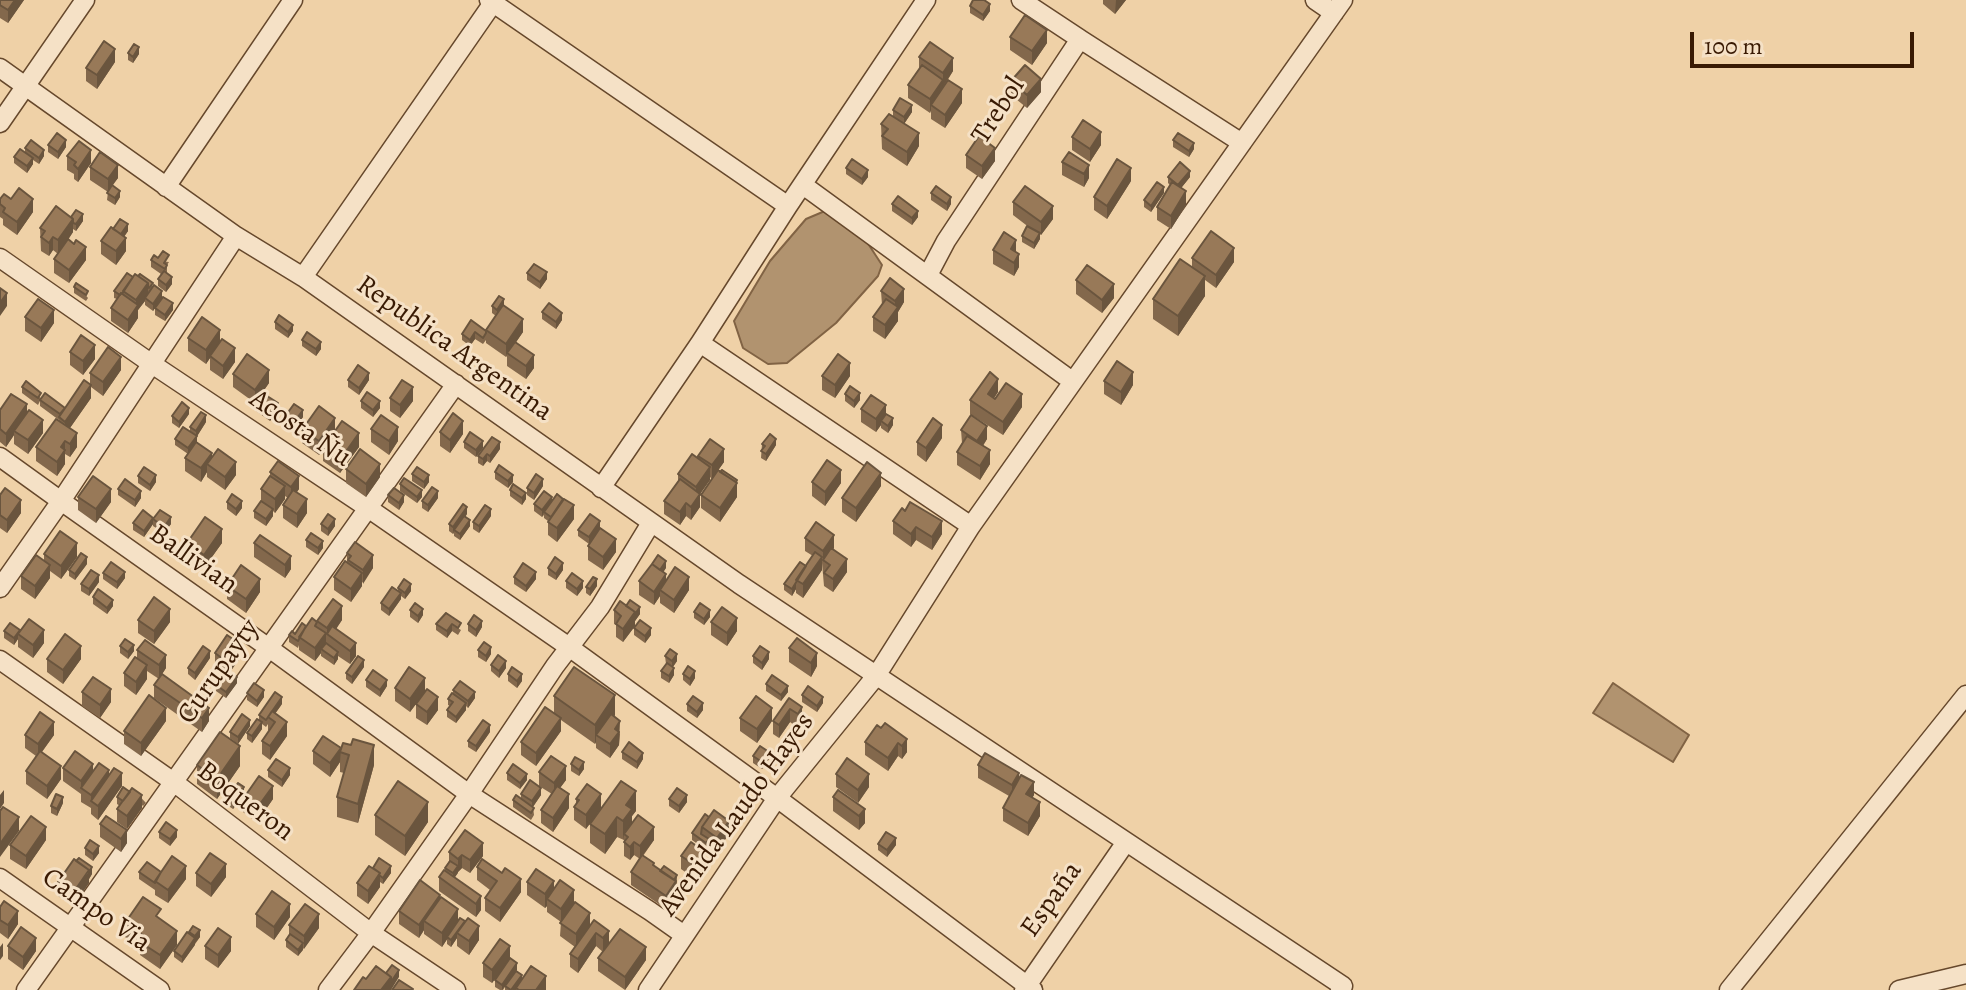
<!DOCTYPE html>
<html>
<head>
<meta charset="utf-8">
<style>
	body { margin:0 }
	#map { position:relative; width:1966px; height:990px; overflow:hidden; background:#efd1a7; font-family:Alegreya,serif }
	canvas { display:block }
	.scale { position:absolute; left:1690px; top:32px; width:224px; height:36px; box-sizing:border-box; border:4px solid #391a03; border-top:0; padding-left:10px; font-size:24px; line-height:28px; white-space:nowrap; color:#391a03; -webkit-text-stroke:6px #f5e1c6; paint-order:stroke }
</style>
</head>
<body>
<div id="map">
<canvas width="1966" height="990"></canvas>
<div class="scale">100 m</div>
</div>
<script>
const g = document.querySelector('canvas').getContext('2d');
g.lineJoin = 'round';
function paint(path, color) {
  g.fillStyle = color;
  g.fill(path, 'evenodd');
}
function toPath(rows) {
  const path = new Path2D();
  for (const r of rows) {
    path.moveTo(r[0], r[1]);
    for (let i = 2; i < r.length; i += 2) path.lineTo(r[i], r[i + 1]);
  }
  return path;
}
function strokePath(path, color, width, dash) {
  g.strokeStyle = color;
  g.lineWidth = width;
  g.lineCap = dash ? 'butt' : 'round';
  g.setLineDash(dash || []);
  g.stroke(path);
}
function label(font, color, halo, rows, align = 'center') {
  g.font = font + ' Alegreya,serif';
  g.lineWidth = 6;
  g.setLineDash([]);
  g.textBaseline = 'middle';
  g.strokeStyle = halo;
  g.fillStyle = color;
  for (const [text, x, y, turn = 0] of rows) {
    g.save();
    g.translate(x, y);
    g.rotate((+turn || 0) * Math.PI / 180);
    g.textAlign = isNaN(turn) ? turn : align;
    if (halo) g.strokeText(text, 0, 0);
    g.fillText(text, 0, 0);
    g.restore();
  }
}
const water = toPath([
	[832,208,865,239,882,265,878,276,836,323,787,363,768,364,743,348,734,321,770,261,806,219,832,208],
	[1613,683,1689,735,1673,762,1593,713,1613,683]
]);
const minor = toPath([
	[489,0,788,206],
	[1315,0,1334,13],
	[1080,39,1242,143],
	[0,68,236,236,303,277,739,584,1343,986,1340,990],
	[0,123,85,0],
	[803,185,1072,381],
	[166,187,293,0],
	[0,258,152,364,368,508,569,647,777,798,1033,990],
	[928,275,946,241,1080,39,1021,0],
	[303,277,495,0],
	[700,343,971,526],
	[0,457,61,501,269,648,469,794,650,911,684,935],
	[601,488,700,343,788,206,926,0],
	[0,588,61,501,236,236],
	[0,660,175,783,371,933,456,990],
	[0,878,160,990],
	[26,990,456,384],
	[328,990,371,933,469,794,555,666,600,607,651,523],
	[648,990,777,798,876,676,971,526,1343,0],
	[1024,990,1126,842],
	[1729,990,1966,695],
	[1899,990,1966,974]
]);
const wall = toPath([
	[0,0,24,0,8,23,0,18],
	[1103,0,1126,0,1115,14,1103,4],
	[970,6,990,11,983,21,970,13],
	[1010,37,1047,43,1032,65,1010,50],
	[128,53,139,54,133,63,128,60],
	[919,57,953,71,943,88,962,103,945,128,931,119,931,110,930,113,908,98,908,85,919,69],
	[115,62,97,89,86,81,86,68],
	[1011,81,1041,92,1027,108,1011,95],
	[893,110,912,112,904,124,919,146,907,166,882,149,881,124,893,116],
	[1072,137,1101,145,1090,162,1072,150],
	[1173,140,1194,149,1189,157,1173,147],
	[48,145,66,147,58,159,48,152],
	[25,148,44,156,39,164,33,160,33,164,27,173,14,163,14,157,25,153],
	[1069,152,1089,178,1084,187,1062,175,1062,162],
	[966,155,995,161,982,179,966,168],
	[67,156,91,163,78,182,74,179,74,174,67,170],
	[90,167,118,178,112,185,120,197,115,205,107,200,108,192,90,180],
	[846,168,868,177,862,185,846,174],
	[1168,177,1190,177,1181,188,1186,205,1171,229,1157,220,1157,207,1170,185,1168,183],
	[1131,181,1107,219,1094,210,1094,197],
	[931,193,951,204,947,211,931,200],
	[1164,193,1151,212,1144,207,1144,200],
	[0,199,11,199,33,212,17,235,3,225,3,219,0,217],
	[1013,202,1053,219,1041,235,1040,234,1040,239,1034,249,1022,242,1022,236,1030,228,1013,215],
	[892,204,918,217,912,225,892,211],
	[71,217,83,221,76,231,73,229,73,232,68,240,86,260,69,283,54,273,54,259,58,254,53,250,49,256,41,251,40,228],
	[113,229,128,231,124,237,126,251,116,265,101,254,101,241],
	[993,250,1016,252,1019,267,1014,276,993,264],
	[1192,258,1234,262,1216,288,1205,280,1205,296,1178,336,1153,319,1153,299,1192,267],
	[151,260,169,262,167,265,167,273,172,284,166,292,158,286,158,279,161,274,151,267],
	[527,273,547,279,540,289,527,280],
	[133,277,153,286,162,298,153,311,145,305,145,301,138,310,138,318,128,333,111,321,111,308,117,299,114,298,114,291],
	[1076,280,1114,298,1102,313,1076,294],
	[76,283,88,298,86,301,74,293,74,287],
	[881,291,904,302,898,312,898,321,885,339,873,331,873,317,882,305],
	[504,305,523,332,516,342,534,368,526,379,507,366,507,356,506,357,486,343,486,340,483,344,475,339,470,346,462,340,462,334,486,331,496,316,492,313,492,306],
	[155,308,173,310,165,321,155,315],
	[542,312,562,320,556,329,542,319],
	[25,317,54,323,41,342,25,331],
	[275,322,293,331,288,338,275,329],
	[188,338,220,341,235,362,223,379,210,370,210,358,206,364,188,351],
	[302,340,321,349,316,356,302,346],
	[70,352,95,359,83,375,70,365],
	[121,370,103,396,91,387,91,398,70,428,77,447,70,457,65,454,65,464,57,476,36,461,36,447,59,420,40,406,40,401,38,405,22,393,22,387,41,398,65,408,90,384,90,373],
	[233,374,269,383,255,403,233,387],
	[822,376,850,376,835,398,822,390],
	[348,380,369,380,359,395,348,387],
	[1104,381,1133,385,1121,405,1104,394],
	[998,392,994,398,995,399,1022,407,1003,435,970,414,970,400],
	[845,394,860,400,854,408,845,401],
	[390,398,413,401,400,418,390,411],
	[361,401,380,408,373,417,361,408],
	[256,404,278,410,270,421,256,411],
	[861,409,886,414,893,425,888,433,881,428,881,425,876,432,861,422],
	[0,410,27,413,43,433,28,454,14,444,14,435,6,447,0,442],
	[189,414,179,428,172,423,172,416],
	[286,415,303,417,295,428,286,421],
	[206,422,197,436,197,442,212,458,236,475,225,490,207,477,207,472,201,482,185,471,185,458,188,454,175,445,175,439,190,432,190,427],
	[371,429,398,441,389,455,371,442],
	[302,430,335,431,359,447,340,473,323,461,323,449,319,455,302,443],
	[961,430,987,439,983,446,990,464,980,480,957,465,957,452,962,443],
	[440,432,463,434,450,453,440,446],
	[942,438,926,462,917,455,917,442],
	[464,442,483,448,476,457,464,448],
	[762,444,776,445,766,461,761,458],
	[500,449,490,463,487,461,483,466,478,463,478,456],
	[698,456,724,462,712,479,710,477,710,480,700,493,700,507,691,520,686,516,680,525,664,514,664,501,678,481,678,474,698,459],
	[346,469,380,477,366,497,346,483],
	[270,472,299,489,297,492,307,513,297,528,283,518,283,505,288,498,285,496,285,499,275,513,273,511,273,516,266,526,254,518,254,511,261,501,261,489,270,477],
	[495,472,513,482,508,488,495,479],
	[412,474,429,482,424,489,412,481],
	[138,476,156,482,150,491,138,483],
	[737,480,737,497,720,522,701,508,701,495],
	[812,482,841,483,825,506,812,496],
	[400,484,422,497,417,503,400,491],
	[543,486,534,500,527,495,527,488],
	[881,486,856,522,842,512,842,498],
	[118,489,141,498,135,507,118,495],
	[510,490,526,499,522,505,510,496],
	[0,495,21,513,7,533,0,528],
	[388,495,404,502,399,510,388,502],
	[78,497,111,502,96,523,78,510],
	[438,498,428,512,422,508,422,501],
	[552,501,574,519,557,542,548,535,548,521,544,518,544,515,542,517,534,511,534,504],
	[227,502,242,508,236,516,227,509],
	[467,514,465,517,470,526,460,540,454,536,454,533,453,534,449,531,449,524],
	[491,516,479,533,473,529,473,522],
	[153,519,171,524,164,533,153,526],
	[600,521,589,544,578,536,578,530],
	[893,521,942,534,932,550,916,540,911,547,893,534],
	[133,523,153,524,144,537,133,530],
	[321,524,335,526,328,536,321,531],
	[805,538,834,548,833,549,847,572,833,592,824,586,822,563,822,570,803,598,796,593,796,589,792,596,784,590,784,584,806,566,813,556,805,551],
	[306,540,323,548,318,555,306,547],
	[187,543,222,543,204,568,187,556],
	[254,543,291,569,285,578,254,557],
	[588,546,616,552,603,570,588,560],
	[347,553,373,568,362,583,362,586,351,602,334,590,334,577,347,562],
	[44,554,77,557,61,579,50,571,50,578,35,599,21,589,21,576,44,561],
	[87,564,75,580,69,576,69,570],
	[548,568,563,570,556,580,548,575],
	[666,568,663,572,666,581,689,590,674,613,660,603,660,596,654,605,639,595,639,581],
	[103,573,125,578,117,589,103,579],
	[514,577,536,579,526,592,514,584],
	[566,581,583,588,577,596,566,588],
	[99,582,89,596,81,591,81,584],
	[227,586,260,592,246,613,227,599],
	[597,586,590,596,586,593,586,587],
	[398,588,411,591,405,599,401,596,401,599,389,616,381,610,381,603,398,590],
	[93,597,113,606,107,614,93,604],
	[410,610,423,615,418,623,410,617],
	[614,610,640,614,635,621,635,626,623,642,616,637,616,625,614,624],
	[694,612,710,617,704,625,694,618],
	[441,618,461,630,458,635,452,631,447,638,436,630,436,624],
	[138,620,170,622,154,644,138,633],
	[342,620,336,628,356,656,350,664,338,656,338,659,334,665,321,656,321,653,315,661,299,650,299,645,298,648,289,642,289,635,295,634,306,626,317,622,317,628,317,621],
	[711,622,737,631,727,646,711,635],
	[468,624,482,627,476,637,468,631],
	[634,628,651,635,645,643,634,635],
	[20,630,44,643,33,658,18,647,18,639,14,645,4,638,4,631],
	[120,646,134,651,128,659,120,653],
	[789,648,817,666,811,677,789,662],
	[137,650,166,668,162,674,209,721,202,732,154,698,154,685,159,679,147,671,147,679,136,695,124,686,124,673,137,658],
	[478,650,491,654,486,662,478,657],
	[215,653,240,658,230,672,237,683,226,698,216,691,216,685,224,673,215,666],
	[665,656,677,661,673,667,674,675,669,683,661,678,661,671,666,664],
	[753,656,769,659,762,670,753,663],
	[210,658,195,680,188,674,188,668],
	[47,659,81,659,63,684,47,672],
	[491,665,506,668,499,678,491,671],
	[364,667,352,684,346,679,346,673],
	[508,674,522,681,517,688,508,681],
	[683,674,695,678,690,686,683,680],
	[366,680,387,686,380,697,366,687],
	[766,684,788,692,781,701,766,691],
	[395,688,425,692,410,712,395,701],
	[453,690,475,698,468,708,466,706,466,710,456,723,447,717,447,710,450,706,448,705,448,699,453,693],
	[82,692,111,702,100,718,82,706],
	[247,693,264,697,257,707,247,700],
	[802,695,823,703,817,712,802,702],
	[554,696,615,715,614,717,620,734,619,745,610,758,596,748,596,742,595,744,561,720,561,731,536,766,521,755,521,742,554,713],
	[789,698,802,721,798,728,790,722,779,738,773,734,773,721],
	[282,704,275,714,287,736,270,760,262,754,262,741,269,731,268,730,268,724,266,727,262,724,262,729,252,743,247,739,247,733,259,720,259,715],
	[416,704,438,710,427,725,416,718],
	[687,704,703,710,697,718,687,711],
	[740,718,772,721,757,743,740,731],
	[166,721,141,756,124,744,124,731],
	[885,723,907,752,902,759,898,756,888,771,865,755,865,742],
	[250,726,238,744,230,738,230,732],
	[490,732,476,752,468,747,468,741],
	[25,735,54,735,42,752,61,779,47,799,26,784,26,771,36,756,25,748],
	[351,745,374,765,358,823,337,817,337,797,344,773,340,772,340,762,330,777,313,764,313,751,341,748],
	[622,752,643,759,637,769,622,759],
	[753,756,769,759,762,769,753,763],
	[571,764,584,769,579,776,571,771],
	[197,765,240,766,217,799,197,784],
	[978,765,1019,779,1034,795,1032,798,1040,816,1028,836,1003,821,1003,808,1009,796,978,778],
	[63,768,109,776,122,786,98,820,91,814,91,808,81,802,81,793,81,794,63,781],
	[268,770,290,775,282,787,268,777],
	[539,772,566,780,560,788,569,808,553,832,541,823,541,810,552,794,539,786],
	[507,773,527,780,520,789,507,780],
	[836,774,869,787,858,803,836,787],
	[132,788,146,803,143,806,142,805,142,808,127,829,117,822,117,809,120,806,117,804,117,797,130,792],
	[838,790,865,823,859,830,833,811,833,797],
	[244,794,233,809,227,805,227,798],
	[521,794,541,795,533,807,534,815,531,820,513,807,513,800,521,799],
	[243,799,273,799,257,822,243,812],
	[576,799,601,808,586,829,574,820,574,807,576,804],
	[669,799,687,802,679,813,669,806],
	[63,803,57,816,51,813,51,806],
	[636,811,632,816,632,823,654,840,643,856,654,866,677,882,676,884,676,895,666,909,631,885,631,872,640,859,634,855,630,860,624,856,624,840,617,837,605,854,590,843,590,824],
	[705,814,729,834,717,851,709,845,706,850,692,840,692,833],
	[375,815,428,822,405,856,375,835],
	[100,824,127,843,121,852,100,837],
	[159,832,177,837,170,846,159,838],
	[46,840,26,869,10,859,10,845],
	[878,844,896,845,887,857,878,850],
	[85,848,99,853,93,861,85,855],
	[449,852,483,856,470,873,462,868,458,872,454,878,481,910,476,917,439,891,439,877,445,871,445,868,449,861],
	[681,856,705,865,695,879,681,869],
	[477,867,521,892,500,922,485,911,485,898,490,890,477,880],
	[373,868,391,873,383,884,380,882,380,887,368,904,357,896,357,883],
	[139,872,161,872,186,879,168,903,155,895,155,890,139,879],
	[196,873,226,877,211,897,196,886],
	[92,874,89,879,89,883,73,906,58,896,58,882],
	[527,882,554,888,574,903,590,925,609,944,646,960,625,990,598,971,598,958,603,952,596,946,578,973,570,967,570,954,575,947,560,936,561,922,547,912,547,906,545,908,527,895],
	[440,899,458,921,479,940,469,955,457,946,457,938,451,947,447,944,447,939,442,947,424,934,424,930,419,938,399,924,399,911],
	[0,907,18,924,8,939,0,933],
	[256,914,290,917,274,940,256,927],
	[161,920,177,945,160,969,140,955,140,947,125,937,125,923],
	[289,925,319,928,298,956,286,947,286,940,289,935],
	[189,932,200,937,182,963,174,957,174,951,189,934],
	[8,946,36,951,23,970,8,959],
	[205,946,231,951,218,968,205,959],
	[510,959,492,983,483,977,483,963],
	[517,970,516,971,522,980,545,990,505,990,505,987,503,990,500,990,495,987,495,980]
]);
const shadedWall = toPath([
	[15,0,24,0,8,23,8,10],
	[1116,0,1126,0,1115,14],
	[990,4,990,11,983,21,983,15],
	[1047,30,1047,43,1032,65,1032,51],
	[139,47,139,54,133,63,133,57],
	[115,49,115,62,97,89,97,75],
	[953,58,953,71,943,86,943,93,931,105,931,110,930,113,930,99,943,80,943,73],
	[1041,79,1041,92,1027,108,1027,95],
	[962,89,962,103,945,128,945,115],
	[912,105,912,112,904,124,904,117],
	[1101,132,1101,145,1090,162,1090,149],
	[919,133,919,146,907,166,907,152],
	[66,140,66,147,58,159,58,152],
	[1194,143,1194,149,1189,157,1189,151],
	[995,148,995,161,982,179,982,166],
	[44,150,44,156,39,164,39,158],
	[91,150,91,163,78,182,78,169],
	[33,158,33,164,27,173,27,166],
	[118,165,118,178,108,192,108,179],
	[1089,165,1089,178,1084,187,1084,174],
	[1131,168,1131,181,1107,219,1107,206],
	[868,170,868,177,862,185,862,179],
	[1190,171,1190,177,1178,192,1178,185],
	[1164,187,1164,193,1151,212,1151,206],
	[120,191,120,197,115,205,115,198],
	[1186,191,1186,205,1171,229,1171,216],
	[951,197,951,204,947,211,947,204],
	[33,199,33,212,17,235,17,222],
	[1053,206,1053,219,1041,235,1041,222],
	[918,211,918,217,912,225,912,218],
	[83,214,83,221,76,231,76,224],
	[73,219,73,232,58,254,58,240],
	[128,224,128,231,118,245,118,238],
	[1040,233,1040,239,1034,249,1034,243],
	[53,237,53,250,49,256,49,243],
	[126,238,126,251,116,265,116,251],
	[1016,240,1016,253,1011,249],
	[86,247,86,260,69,283,69,270],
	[1234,248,1234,262,1216,288,1216,275],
	[1019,254,1019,267,1014,276,1014,263],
	[547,272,547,279,540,289,540,282],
	[1205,276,1205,296,1178,336,1178,316],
	[172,277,172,284,166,292,166,285],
	[148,283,148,296,145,298,145,301,138,310,138,318,128,333,128,320,136,308,136,300],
	[1114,284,1114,298,1102,313,1102,300],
	[904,289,904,302,898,312,898,321,885,339,885,325,895,310,895,301],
	[162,291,162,298,153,311,153,304],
	[7,293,7,306,0,316,0,303],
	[504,299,504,306,497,316,497,310],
	[173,303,173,310,165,321,165,315],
	[54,310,54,323,41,342,41,328],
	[562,313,562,320,556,329,556,322],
	[523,319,523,332,508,354,507,353,506,357,506,344],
	[293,325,293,331,288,338,288,332],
	[220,330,220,343,206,364,206,350],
	[475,332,475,339,470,346,470,340],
	[321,342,321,349,316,356,316,349],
	[95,345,95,359,83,375,83,361],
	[235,348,235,362,223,379,223,366],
	[534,355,534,368,526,379,526,366],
	[121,357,121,370,103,396,103,382],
	[850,363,850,376,835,398,835,385],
	[269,370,269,383,255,403,255,390],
	[1133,372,1133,385,1121,405,1121,392],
	[369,373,369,380,359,395,359,388],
	[998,379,998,392,988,407,988,394],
	[91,385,91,398,65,435,65,422],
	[413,387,413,401,400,418,400,405],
	[860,393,860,400,854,408,854,401],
	[1022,394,1022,407,1003,435,1003,422],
	[380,401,380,408,373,417,373,410],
	[278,403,278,410,270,421,270,414],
	[27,404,27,418,14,431,14,435,6,447,6,434],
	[886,405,886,418,881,421,881,425,876,432,876,419],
	[189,408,189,414,179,428,179,422],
	[303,410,303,417,295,428,295,421],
	[206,415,206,422,196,438,196,431],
	[335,418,335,432,319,455,319,441],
	[893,418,893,425,888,433,888,426],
	[43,420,43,433,28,454,28,440],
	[463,421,463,434,450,453,450,440],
	[942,425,942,438,926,462,926,448],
	[987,426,987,439,977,454,977,441],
	[398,427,398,441,389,455,389,441],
	[77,433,77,447,70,457,70,444],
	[359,433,359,447,340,473,340,460],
	[197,436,197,443,188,455,188,448],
	[776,439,776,445,766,461,766,454],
	[65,441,65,464,57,476,57,462,61,447],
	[483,441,483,448,476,457,476,450],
	[500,442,500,449,490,463,490,456],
	[724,449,724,462,712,479,712,465],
	[990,450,990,464,980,480,980,466],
	[212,453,212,466,207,464,207,472,201,482,201,468],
	[487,454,487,461,483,466,483,459],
	[236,462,236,475,225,490,225,477],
	[380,464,380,477,366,497,366,484],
	[710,467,710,480,696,500,696,487],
	[841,470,841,483,825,506,825,492],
	[881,473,881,486,856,522,856,508],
	[156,475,156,482,150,491,150,485],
	[429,475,429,482,424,489,424,482],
	[513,475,513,482,508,488,508,481],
	[299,476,299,489,291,500,291,487],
	[543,479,543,486,534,500,534,493],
	[737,480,737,497,720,522,720,508],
	[285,486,285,499,275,513,275,499],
	[111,489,111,502,96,523,96,509],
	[422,490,422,497,417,503,417,497],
	[141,491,141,498,135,507,135,500],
	[438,491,438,498,428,512,428,505],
	[526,493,526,499,522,505,522,498],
	[700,494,700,507,691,520,691,507],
	[404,495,404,502,399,510,399,503],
	[552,497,552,503,544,512,542,517,542,510],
	[307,499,307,513,297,528,297,514],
	[21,500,21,513,7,533,7,520],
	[242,501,242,508,236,516,236,509],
	[686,503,686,516,680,525,680,512],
	[574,505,574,519,557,542,557,528],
	[467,507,467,514,456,531,454,530,453,534,453,527],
	[273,509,273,516,266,526,266,519],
	[491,509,491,516,479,533,479,526],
	[171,517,171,524,164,533,164,527],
	[153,518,153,524,144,537,144,531],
	[335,519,335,526,328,536,328,529],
	[470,520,470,526,460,540,460,534],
	[600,521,600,528,589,544,589,537],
	[942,521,942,534,932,550,932,537],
	[916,527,916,540,911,547,911,534],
	[222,529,222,543,204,568,204,555],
	[834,535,834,548,825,562,823,561,823,551],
	[616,539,616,552,603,570,603,557],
	[323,541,323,548,318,555,318,548],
	[77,543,77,557,61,579,61,566],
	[373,555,373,568,363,584,363,570],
	[291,556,291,569,285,578,285,565],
	[87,557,87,564,75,580,75,574],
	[822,557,822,570,803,598,803,584],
	[847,559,847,572,833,592,833,579],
	[666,561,666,568,660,577,660,570],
	[563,563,563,570,556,580,556,574],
	[50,565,50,578,35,599,35,586],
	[125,572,125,578,117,589,117,582],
	[536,572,536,579,526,592,526,586],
	[362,573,362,586,351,602,351,589],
	[666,574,666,587,660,590,660,596,654,605,654,592],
	[99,575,99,582,89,596,89,589],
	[689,577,689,590,674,613,674,600],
	[260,579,260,592,246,613,246,599],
	[597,579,597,586,590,596,590,589],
	[583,581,583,588,577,596,577,589],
	[796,582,796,589,792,596,792,589],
	[411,584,411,591,405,599,405,593],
	[401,593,401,599,389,616,389,609],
	[113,600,113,606,107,614,107,608],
	[342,606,342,620,331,637,327,634,327,628],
	[640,607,640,614,635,621,635,626,623,642,623,629],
	[170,609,170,622,154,644,154,631],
	[423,609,423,615,418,623,418,616],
	[710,610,710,617,704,625,704,619],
	[737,618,737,631,727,646,727,633],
	[482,621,482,627,476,637,476,630],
	[452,624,452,631,447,638,447,631],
	[651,628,651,635,645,643,645,636],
	[20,630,18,634,18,639,14,645,14,638],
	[44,630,44,643,33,658,33,645],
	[326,633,326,647,321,649,321,653,315,661,315,648],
	[356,643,356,656,350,664,350,651],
	[240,644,240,658,227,676,227,662],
	[134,645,134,651,128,659,128,652],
	[81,646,81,659,63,684,63,670],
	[491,647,491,654,486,662,486,656],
	[210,651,210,658,195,680,195,673],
	[338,652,338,659,334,665,334,658],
	[769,652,769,659,762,670,762,663],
	[817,653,817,666,811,677,811,663],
	[677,654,677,661,672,668,672,661],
	[166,655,166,668,159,679,159,665],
	[364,660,364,667,352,684,352,677],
	[506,661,506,668,499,678,499,671],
	[147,665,147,679,136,695,136,682],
	[674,668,674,675,669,683,669,676],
	[695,671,695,678,690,686,690,679],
	[522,674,522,681,517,688,517,681],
	[237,677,237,683,226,698,226,692],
	[425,678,425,692,410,712,410,699],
	[387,680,387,686,380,697,380,690],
	[788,686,788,692,781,701,781,695],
	[111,689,111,702,100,718,100,705],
	[264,690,264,697,257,707,257,701],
	[475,692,475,698,468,708,468,701],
	[615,695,615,715,600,737,596,735,596,742,595,744,595,725],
	[282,697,282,704,271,719,268,717],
	[438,697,438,710,427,725,427,712],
	[823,697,823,703,817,712,817,706],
	[466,703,466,710,456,723,456,717],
	[703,703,703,710,697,718,697,712],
	[802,707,802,721,798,728,798,714],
	[166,708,166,721,141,756,141,743],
	[209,708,209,721,202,732,202,718],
	[772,708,772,721,757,743,757,729],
	[790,709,790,722,779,738,779,725],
	[561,718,561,731,536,766,536,753],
	[250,720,250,726,238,744,238,737],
	[620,721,619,745,610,758,610,744,615,729],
	[54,722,54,735,38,757,38,744],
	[262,722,262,729,252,743,252,736],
	[287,722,287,736,270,760,270,746],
	[490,725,490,732,476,752,476,746],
	[907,739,907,752,902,759,902,746],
	[898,743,898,756,888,771,888,758],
	[374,745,374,765,358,823,358,804],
	[240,746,240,766,217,799,217,779],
	[341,748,340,762,330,777,330,763],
	[769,752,769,759,762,769,762,762],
	[643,753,643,759,637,769,637,762],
	[584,762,584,769,579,776,579,770],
	[93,764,93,777,81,788,81,794,81,781],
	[61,766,61,779,47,799,47,786],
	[566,766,566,780,554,796,554,783],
	[290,768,290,775,282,787,282,780],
	[109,770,109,784,91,801,91,795],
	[122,773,122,786,98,820,98,806],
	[1019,773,1019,786,1012,798,1012,785],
	[527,774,527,780,520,789,520,783],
	[869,774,869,787,858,803,858,790],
	[1034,782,1034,795,1026,808,1026,794],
	[273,786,273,799,257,822,257,808],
	[244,787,244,794,233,809,233,802],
	[541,788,541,795,532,808,532,801],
	[4,790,4,803,0,809,0,795],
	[636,791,636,811,632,816,632,829,624,834,623,841,623,821,626,805],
	[569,794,569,808,553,832,553,818],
	[601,794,601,808,586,829,586,815],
	[142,795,142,808,127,829,127,816],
	[687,795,687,802,679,813,679,806],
	[63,797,63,803,57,816,57,809],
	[428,802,428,822,405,856,405,836],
	[1040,802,1040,816,1028,836,1028,823],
	[865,809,865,823,859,830,859,816],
	[19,817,19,831,0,857,0,844],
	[617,817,617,837,605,854,605,834],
	[729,821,729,834,717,851,717,838],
	[46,827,46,840,26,869,26,856],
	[654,827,654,840,640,859,640,846],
	[127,830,127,843,121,852,121,839],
	[177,830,177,837,170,846,170,839],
	[896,838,896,845,887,857,887,850],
	[634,842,634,855,630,860,630,847],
	[483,843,483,856,470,873,470,860],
	[99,846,99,853,93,861,93,854],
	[705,852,705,865,695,879,695,865],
	[462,855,462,868,458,872,458,859],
	[226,864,226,877,211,897,211,884],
	[186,866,186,879,168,903,168,890],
	[391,866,391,873,383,884,383,878],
	[458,866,458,873,453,880,453,873],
	[92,867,92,874,89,879,89,883,73,906,73,893],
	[380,873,380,887,368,904,368,891],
	[677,875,676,895,666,909,666,896],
	[521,879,521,892,500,922,500,908],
	[554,881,554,895,547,899,547,906,545,908,545,894],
	[574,890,574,903,561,922,561,909],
	[440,895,440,908,424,921,424,930,419,938,419,925],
	[481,896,481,910,476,917,476,904],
	[290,904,290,917,274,940,274,927],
	[458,909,458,923,442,947,442,933],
	[18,911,18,924,8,939,8,925],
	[590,913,590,927,576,948,576,934],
	[319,914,319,928,304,949,304,936],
	[465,921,457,933,457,938,451,947,451,940],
	[479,926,479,940,469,955,469,941],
	[200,930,200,937,195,943,195,936],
	[177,931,177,945,160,969,160,955],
	[609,931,609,944,603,952,603,938],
	[596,933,596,946,578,973,578,959],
	[231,937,231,951,218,968,218,955],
	[36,938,36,951,23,970,23,957],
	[195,938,195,945,182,963,182,957],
	[3,943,3,956,0,960,0,947],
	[303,943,303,950,298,956,298,950],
	[510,946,510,959,492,983,492,970],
	[646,947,646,960,625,990,625,977],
	[517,963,517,970,502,990,502,985],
	[399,970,399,977,391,990,381,990,391,977],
	[522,975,522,982,516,990,512,990],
	[546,976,546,990,536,990]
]);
const building = toPath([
	[0,0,15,0,8,10,0,5,0,0],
	[973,0,984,0,990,4,983,15,970,6,973,0],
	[1025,15,1047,30,1032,51,1010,37,1025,15],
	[104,41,115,49,97,75,86,68,104,41],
	[930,42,953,58,943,73,919,57,930,42],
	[134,44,139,47,133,57,128,53,134,44],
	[922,65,943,80,930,99,908,85,922,65],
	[1025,65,1041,79,1027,95,1011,81,1025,65],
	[948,80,962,89,945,115,931,105,948,80],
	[900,98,912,105,904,117,893,110,900,98],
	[889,114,919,133,907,152,882,136,888,129,881,124,889,114],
	[1083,120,1101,132,1090,149,1072,137,1083,120],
	[57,133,66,140,58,152,48,145,57,133],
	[1178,133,1194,143,1189,151,1173,140,1178,133],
	[979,136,995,148,982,166,966,155,979,136],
	[31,140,44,150,39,158,25,148,31,140],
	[79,141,91,150,78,169,74,165,76,162,67,156,79,141],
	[20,149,33,158,27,166,14,157,20,149],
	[100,152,118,165,108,179,90,167,100,152],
	[1069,152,1089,165,1084,174,1062,162,1069,152],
	[852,159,868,170,862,179,846,168,852,159],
	[1117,159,1131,168,1107,206,1094,197,1117,159],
	[1180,162,1190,171,1178,185,1168,177,1180,162],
	[1157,182,1164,187,1151,206,1144,200,1157,182],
	[1172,182,1186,191,1171,216,1157,207,1172,182],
	[112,185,120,191,115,198,107,193,112,185],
	[936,186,951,197,947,204,931,193,936,186],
	[1025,186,1053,206,1041,222,1013,202,1025,186],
	[19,188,33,199,17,222,3,212,5,208,0,204,0,199,4,194,11,199,19,188],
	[898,196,918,211,912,218,892,204,898,196],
	[56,206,73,219,58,240,53,237,49,243,41,237,45,231,40,228,56,206],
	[76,210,83,214,76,224,73,223,73,219,71,217,76,210],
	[120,219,128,224,121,234,113,229,120,219],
	[1027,226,1040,233,1034,243,1022,236,1027,226],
	[111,227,126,238,116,251,101,241,111,227],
	[1211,231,1234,248,1216,275,1192,258,1211,231],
	[1004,232,1016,240,1011,249,1019,254,1014,263,993,250,1004,232],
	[68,239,74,244,76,240,86,247,69,270,54,259,68,239],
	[163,251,169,255,164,263,167,265,165,269,151,260,154,255,158,258,163,251],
	[1180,259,1205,276,1178,316,1153,299,1180,259],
	[534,264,547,272,540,282,527,273,534,264],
	[1087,265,1114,284,1102,300,1076,280,1087,265],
	[164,271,172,277,166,285,158,279,164,271],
	[127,273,133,277,122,294,121,293,120,295,114,291,127,273],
	[135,274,148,283,136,300,123,291,135,274],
	[140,274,153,283,149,288,148,287,148,283,138,276,140,274],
	[890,278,904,289,895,301,881,291,890,278],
	[76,283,88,291,86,295,74,287,76,283],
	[154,285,162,291,153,304,145,298,154,285],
	[0,288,7,293,0,303,0,288],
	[121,293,138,305,128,320,111,308,121,293],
	[499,296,504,299,497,310,492,306,499,296],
	[163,297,173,303,165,315,155,308,163,297],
	[38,299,54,310,41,328,25,317,38,299],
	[886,299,898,307,885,325,873,317,886,299],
	[549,303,562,313,556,322,542,312,549,303],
	[503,305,523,319,506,344,486,330,503,305],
	[279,315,293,325,288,332,275,322,279,315],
	[202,317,220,330,206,350,188,338,202,317],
	[471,320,486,331,486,333,483,338,475,332,470,340,462,334,471,320],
	[307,332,321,342,316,349,302,340,307,332],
	[81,335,95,345,83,361,70,352,81,335],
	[222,339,235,348,223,366,210,356,222,339],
	[515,342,534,355,526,366,507,353,515,342],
	[108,347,121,357,103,382,90,373,108,347],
	[247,354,269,370,255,390,233,374,247,354],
	[838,354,850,363,835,385,822,376,838,354],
	[1117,361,1133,372,1121,392,1104,381,1117,361],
	[358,365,369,373,359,388,348,380,358,365],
	[990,372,998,379,988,394,995,399,1006,383,1022,394,1003,422,970,400,990,372],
	[84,380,91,385,65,422,59,417,84,380],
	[402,380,413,387,400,405,390,398,402,380],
	[26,381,41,393,38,398,22,387,26,381],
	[850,386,860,393,854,401,845,394,850,386],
	[367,392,380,401,373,410,361,401,367,392],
	[45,393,65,408,60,414,40,400,45,393],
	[11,394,27,404,6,434,0,429,0,410,11,394],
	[264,394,278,403,270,414,256,404,264,394],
	[871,395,886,405,876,419,861,409,871,395],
	[182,402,189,408,179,422,172,416,182,402],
	[294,404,303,410,295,421,286,415,294,404],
	[319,406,335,418,319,441,302,430,319,406],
	[29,410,43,420,28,440,14,431,29,410],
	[201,412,206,415,196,431,190,427,201,412],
	[453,413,463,421,450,440,440,432,453,413],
	[886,414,893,418,888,426,881,421,886,414],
	[381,415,398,427,389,441,371,429,381,415],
	[971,415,987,426,977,441,961,430,971,415],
	[933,418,942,425,926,448,917,442,933,418],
	[56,419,77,433,70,444,65,441,61,447,65,450,57,462,36,447,56,419],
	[342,421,359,433,340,460,323,448,342,421],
	[183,427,197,436,188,448,175,439,183,427],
	[470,432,483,441,476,450,464,442,470,432],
	[770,434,776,439,766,454,761,451,765,446,762,444,770,434],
	[967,436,990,450,980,466,957,452,967,436],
	[492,437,500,442,490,456,487,454,483,459,478,456,492,437],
	[710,439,724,449,712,465,698,456,710,439],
	[196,442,212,453,201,468,185,458,196,442],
	[218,449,236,462,225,477,207,464,218,449],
	[360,449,380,464,366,484,346,469,360,449],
	[692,454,710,467,696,487,678,474,692,454],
	[827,460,841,470,825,492,812,482,827,460],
	[278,461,299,476,291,487,270,472,278,461],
	[867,462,881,473,856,508,842,498,867,462],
	[499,465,513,475,508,481,495,472,499,465],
	[144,467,156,475,150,485,138,476,144,467],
	[417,467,429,475,424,482,412,474,417,467],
	[718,470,737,483,720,508,701,495,718,470],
	[722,470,737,480,736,482,720,472,722,470],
	[536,474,543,479,534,493,527,488,536,474],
	[93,476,111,489,96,509,78,497,93,476],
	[270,476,285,486,275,499,261,489,270,476],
	[404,478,422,490,417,497,400,484,404,478],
	[125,479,141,491,135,500,118,489,125,479],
	[680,479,700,494,691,507,686,503,680,512,664,501,680,479],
	[513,484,526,493,522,498,510,490,513,484],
	[432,487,438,491,428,505,422,501,432,487],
	[5,488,21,500,7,520,0,515,0,495,5,488],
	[394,488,404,495,399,503,388,495,394,488],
	[293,490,307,499,297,514,283,505,293,490],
	[544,491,552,497,542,510,534,504,544,491],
	[232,494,242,501,236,509,227,502,232,494],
	[557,494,563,499,551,517,544,512,557,494],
	[564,499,574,505,557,528,548,522,564,499],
	[261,501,273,509,266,519,254,511,261,501],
	[910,502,942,521,932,537,916,527,911,534,893,521,902,508,905,511,910,502],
	[463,504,467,507,453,527,449,524,463,504],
	[485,505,491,509,479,526,473,522,485,505],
	[143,510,153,518,144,531,133,523,143,510],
	[160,510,171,517,164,527,153,519,160,510],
	[328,514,335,519,328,529,321,524,328,514],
	[590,514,600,521,589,537,578,530,590,514],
	[464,516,470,520,460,534,454,530,464,516],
	[205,517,222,529,204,555,187,543,205,517],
	[816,522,834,535,823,551,805,538,816,522],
	[600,528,616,539,603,557,588,546,600,528],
	[60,531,77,543,61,566,44,554,60,531],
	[311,533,323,541,318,548,306,540,311,533],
	[260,535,291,556,285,565,254,543,260,535],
	[355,542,373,555,363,570,348,560,351,556,347,553,355,542],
	[831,548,847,559,833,579,824,573,830,565,823,560,831,548],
	[815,552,822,557,803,584,796,580,815,552],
	[81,553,87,557,75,574,69,570,81,553],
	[36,555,50,565,35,586,21,576,36,555],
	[658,555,666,561,660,570,652,564,658,555],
	[555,557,563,563,556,574,548,568,555,557],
	[345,561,362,573,351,589,334,577,345,561],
	[111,562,125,572,117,582,103,573,111,562],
	[800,562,806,566,792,589,784,584,800,562],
	[523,563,536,572,526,586,514,577,523,563],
	[652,564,666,574,654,592,639,581,652,564],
	[241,565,260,579,246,599,227,586,241,565],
	[675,567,689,577,674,600,660,590,675,567],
	[91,570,99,575,89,589,81,584,91,570],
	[572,573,583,581,577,589,566,581,572,573],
	[593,577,597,579,590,589,586,587,593,577],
	[404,579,411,584,405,593,398,588,404,579],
	[392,587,401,593,389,609,381,603,392,587],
	[98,589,113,600,107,608,93,597,98,589],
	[154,597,170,609,154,631,138,620,154,597],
	[333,599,342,606,327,628,317,621,333,599],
	[630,600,640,607,635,614,635,612,626,606,630,600],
	[620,601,635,612,623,629,616,624,621,616,614,610,620,601],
	[415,603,423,609,418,616,410,610,415,603],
	[700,603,710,610,704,619,694,612,700,603],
	[722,607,737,618,727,633,711,622,722,607],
	[446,613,461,623,458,628,452,624,447,631,436,624,446,613],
	[474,615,482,621,476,630,468,624,474,615],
	[312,618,317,622,315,626,326,633,315,648,299,637,312,618],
	[29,619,44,630,33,645,18,634,29,619],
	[640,620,651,628,645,636,634,628,640,620],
	[10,623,20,630,14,638,4,631,10,623],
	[302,623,306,626,298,641,289,635,292,631,295,634,302,623],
	[332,626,356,643,350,651,327,634,332,626],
	[65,634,81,646,63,670,47,659,65,634],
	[227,635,240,644,227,662,215,653,227,635],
	[797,638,817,653,811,663,789,648,797,638],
	[125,639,134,645,128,652,120,646,125,639],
	[145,640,166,655,159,665,137,650,145,640],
	[484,642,491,647,486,656,478,650,484,642],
	[326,643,338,652,334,658,321,649,326,643],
	[203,646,210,651,195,673,188,668,203,646],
	[760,646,769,652,762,663,753,656,760,646],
	[670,649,677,654,672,661,665,656,670,649],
	[498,655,506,661,499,671,491,665,498,655],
	[358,656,364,660,352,677,346,673,358,656],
	[135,657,147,665,136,682,124,673,135,657],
	[667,663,674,668,669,676,661,671,667,663],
	[688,666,695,671,690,679,683,674,688,666],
	[409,667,425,678,410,699,395,688,409,667],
	[512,667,522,674,517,681,508,674,512,667],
	[574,667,615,695,595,725,554,696,574,667],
	[227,670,237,677,226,692,216,685,227,670],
	[373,670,387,680,380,690,366,680,373,670],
	[162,674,209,708,202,718,154,685,162,674],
	[772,675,788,686,781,695,766,684,772,675],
	[93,677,111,689,100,705,82,692,93,677],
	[460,681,475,692,468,701,453,690,460,681],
	[254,683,264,690,257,701,247,693,254,683],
	[808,686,823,697,817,706,802,695,808,686],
	[427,689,438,697,427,712,416,704,427,689],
	[275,692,282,697,266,720,259,715,275,692],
	[452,693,466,703,456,717,447,710,453,702,448,699,452,693],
	[149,695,166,708,141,743,124,731,149,695],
	[693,696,703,703,697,712,687,704,693,696],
	[756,696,772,708,757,729,740,718,756,696],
	[789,698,802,707,798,714,790,709,779,725,773,721,789,698],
	[545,707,561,718,536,753,521,742,545,707],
	[272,711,287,722,270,746,262,741,275,722,268,717,272,711],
	[40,712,54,722,38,744,25,735,40,712],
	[242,714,250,720,238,737,230,732,242,714],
	[611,714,620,721,615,729,619,732,610,744,596,735,611,714],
	[257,719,262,722,252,736,247,733,257,719],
	[483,720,490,725,476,746,468,741,483,720],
	[885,723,907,739,902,746,898,743,888,758,865,742,877,725,881,728,885,723],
	[220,732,240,746,217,779,197,765,220,732],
	[323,736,341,748,330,763,313,751,323,736],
	[353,739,374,745,358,804,337,797,349,755,340,752,343,743,351,745,353,739],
	[629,742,643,753,637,762,622,752,629,742],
	[760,746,769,752,762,762,753,756,760,746],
	[40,751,61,766,47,786,26,771,40,751],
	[75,751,93,764,81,781,63,768,75,751],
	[985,753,1019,773,1012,785,978,765,985,753],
	[551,756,566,766,554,783,539,772,551,756],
	[575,757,584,762,579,770,571,764,575,757],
	[847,758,869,774,858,790,836,774,847,758],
	[276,759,290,768,282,780,268,770,276,759],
	[99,763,109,770,91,795,81,788,99,763],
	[513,764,527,774,520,783,507,773,513,764],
	[114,768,122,773,98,806,91,801,114,768],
	[1021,775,1034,782,1026,794,1040,802,1028,823,1003,808,1021,775],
	[259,776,273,786,257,808,243,799,259,776],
	[530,780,541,788,532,801,521,794,530,780],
	[398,781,428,802,405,836,375,815,398,781],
	[621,781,636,791,626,805,632,809,623,821,617,817,605,834,590,824,621,781],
	[238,783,244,787,233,802,227,798,238,783],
	[587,784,601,794,586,815,574,807,579,800,576,799,587,784],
	[557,786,569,794,553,818,541,810,557,786],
	[123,787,130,792,123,801,117,797,123,787],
	[132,788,142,795,127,816,117,809,132,788],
	[677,788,687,795,679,806,669,799,677,788],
	[838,790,865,809,859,816,833,797,838,790],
	[56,794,63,797,57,809,51,806,56,794],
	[516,795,534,808,531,813,513,800,516,795],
	[3,807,19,817,0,844,0,811,3,807],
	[714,810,729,821,717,838,702,827,714,810],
	[705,814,709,817,702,827,701,834,709,839,706,843,692,833,705,814],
	[638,815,654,827,640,846,634,842,630,847,624,842,628,837,624,834,638,815],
	[31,816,46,827,26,856,10,845,31,816],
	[106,816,127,830,121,839,100,824,106,816],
	[166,822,177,830,170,839,159,832,166,822],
	[465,830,483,843,470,860,462,855,458,859,449,852,465,830],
	[886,832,896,838,887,850,878,844,886,832],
	[90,840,99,846,93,854,85,848,90,840],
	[691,842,705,852,695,865,681,856,691,842],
	[210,853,226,864,211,884,196,873,210,853],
	[642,855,654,863,653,865,676,881,666,896,631,872,642,855],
	[172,856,186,866,168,890,155,881,172,856],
	[79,858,92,867,89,872,89,870,76,861,79,858],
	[379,858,391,866,383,878,379,875,380,873,373,868,379,858],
	[74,859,89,870,73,893,58,882,74,859],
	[482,859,502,873,505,868,521,879,500,908,485,898,497,881,477,867,482,859],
	[450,861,458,866,453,873,445,868,450,861],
	[147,862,161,872,155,883,139,872,147,862],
	[369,866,380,873,368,891,357,883,369,866],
	[664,866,677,875,674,880,660,871,664,866],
	[536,869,554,881,545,894,527,882,536,869],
	[444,870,481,896,476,904,439,877,444,870],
	[420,880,440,895,419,925,399,911,420,880],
	[560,880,574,890,561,909,547,899,560,880],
	[272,891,290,904,274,927,256,914,272,891],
	[143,897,161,909,156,916,177,931,160,955,140,942,144,936,125,923,143,897],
	[441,897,458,909,442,933,424,921,441,897],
	[4,901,18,911,8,925,0,920,0,907,4,901],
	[575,902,590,913,576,934,560,923,575,902],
	[305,904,319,914,304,936,289,925,305,904],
	[460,918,465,921,451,940,447,937,460,918],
	[468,918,479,926,469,941,457,933,468,918],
	[594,920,609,931,603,938,596,933,578,959,570,954,594,920],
	[193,926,200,930,195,936,189,932,193,926],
	[21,927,36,938,23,957,8,946,21,927],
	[218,928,231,937,218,955,205,946,218,928],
	[620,929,646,947,625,977,598,958,620,929],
	[187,932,195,938,182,957,174,951,187,932],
	[290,934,303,943,298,950,286,940,290,934],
	[500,939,510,946,492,970,483,963,500,939],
	[510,958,517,963,502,985,495,980,510,958],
	[392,965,399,970,391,982,391,977,386,973,392,965],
	[376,966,391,977,381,990,354,990,363,977,366,979,376,966],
	[531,966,546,976,536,990,519,990,516,988,531,966],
	[516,971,522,975,511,990,505,986,516,971],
	[399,980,413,989,412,990,392,990,399,980]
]);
const streetNames = [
	["Trebol",999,111,-57],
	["Republica Argentina",454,349,35],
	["Acosta Ñu",300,429,34],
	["Ballivian",193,560,35],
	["Curupayty",219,672,-55],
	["Boqueron",245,802,37],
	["Avenida Laudo Hayes",737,815,-54],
	["España",1052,900,-55],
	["Campo Via",96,911,35]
];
paint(water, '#b1936f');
strokePath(water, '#816344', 2);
strokePath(minor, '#66482c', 21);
strokePath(minor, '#f5e1c6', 18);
paint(wall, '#83684c');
paint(shadedWall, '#6a553e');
paint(building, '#987958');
strokePath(building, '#6a553e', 2);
label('28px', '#391a03', '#f5e1c6', streetNames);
</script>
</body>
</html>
